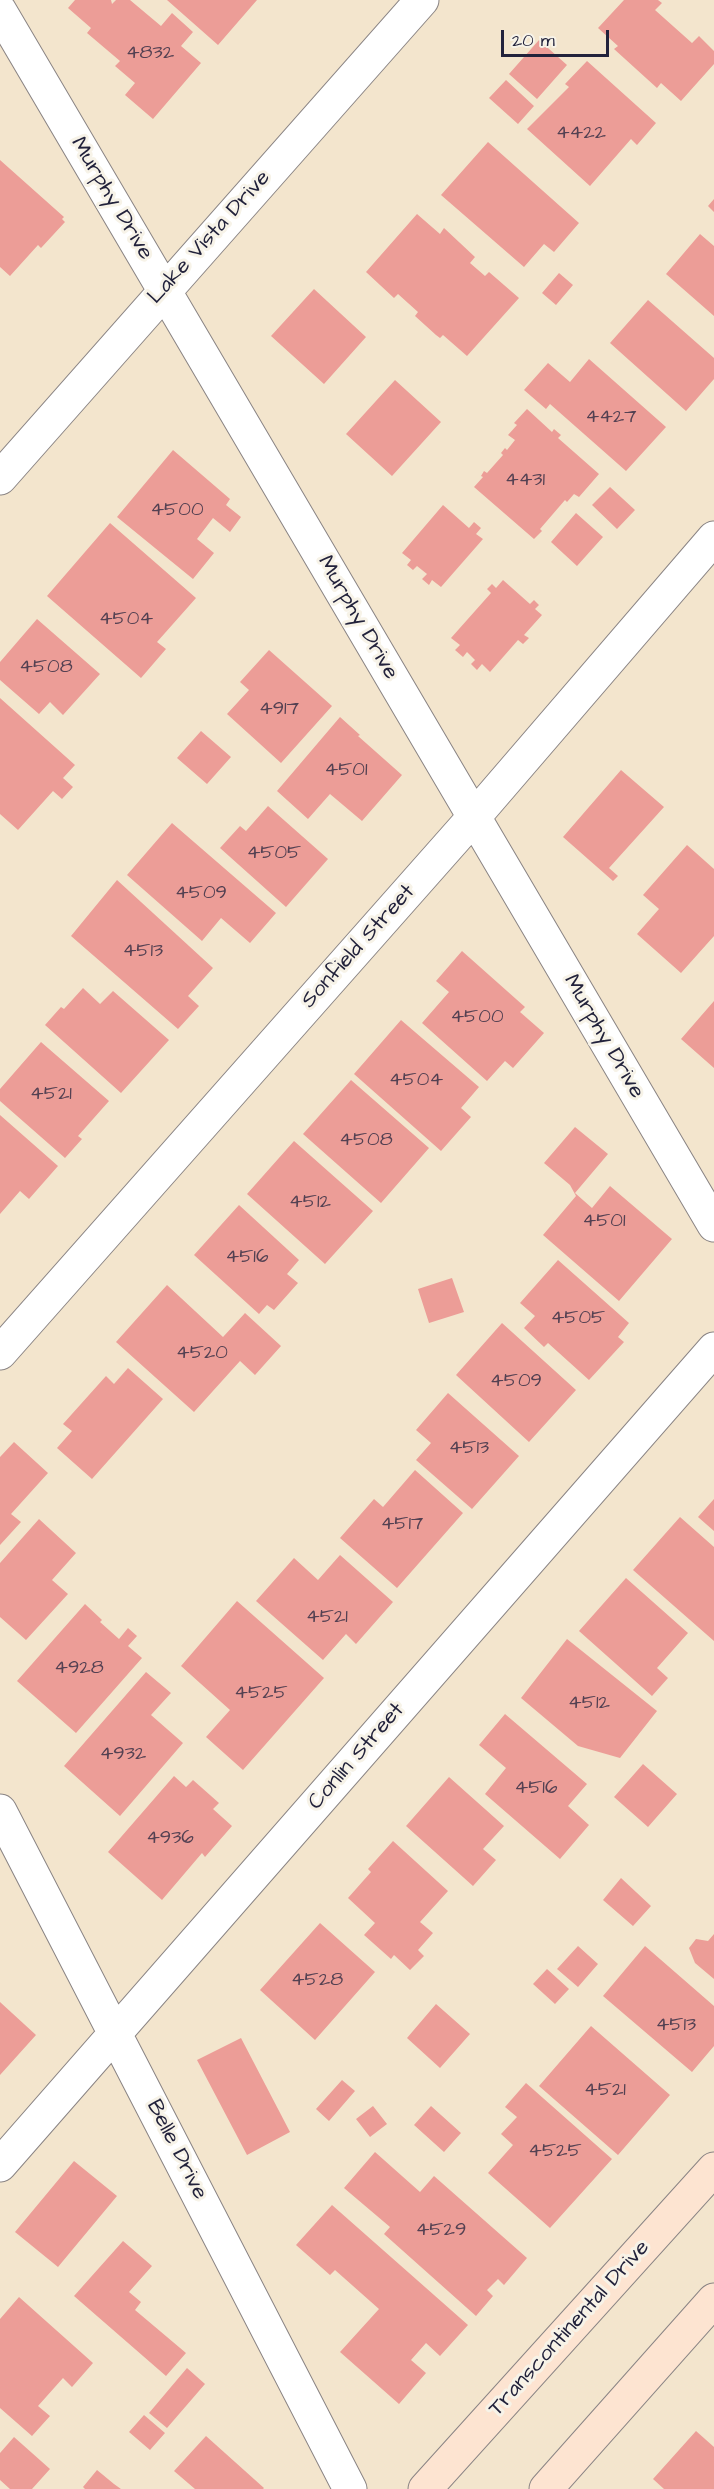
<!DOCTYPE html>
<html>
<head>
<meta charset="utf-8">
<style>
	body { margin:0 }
	#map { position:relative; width:714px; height:2489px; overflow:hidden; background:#f3e5cd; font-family:"Architects Daughter",sans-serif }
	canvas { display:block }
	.scale { position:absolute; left:501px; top:30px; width:108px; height:27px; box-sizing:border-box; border:3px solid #22223b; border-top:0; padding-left:8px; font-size:18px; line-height:21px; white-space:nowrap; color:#22223b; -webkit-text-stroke:4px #f7f3e8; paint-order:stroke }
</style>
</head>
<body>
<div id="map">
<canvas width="714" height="2489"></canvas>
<div class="scale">20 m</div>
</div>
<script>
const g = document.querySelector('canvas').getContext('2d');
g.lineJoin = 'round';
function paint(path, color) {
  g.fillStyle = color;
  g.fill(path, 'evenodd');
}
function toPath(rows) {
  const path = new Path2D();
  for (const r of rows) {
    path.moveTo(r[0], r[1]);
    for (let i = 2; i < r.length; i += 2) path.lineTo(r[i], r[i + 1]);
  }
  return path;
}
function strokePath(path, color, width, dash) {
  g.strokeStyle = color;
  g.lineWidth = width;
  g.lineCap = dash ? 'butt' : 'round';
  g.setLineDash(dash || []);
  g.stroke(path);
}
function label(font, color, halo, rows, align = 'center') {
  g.font = font + ' "Architects Daughter",sans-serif';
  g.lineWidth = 6;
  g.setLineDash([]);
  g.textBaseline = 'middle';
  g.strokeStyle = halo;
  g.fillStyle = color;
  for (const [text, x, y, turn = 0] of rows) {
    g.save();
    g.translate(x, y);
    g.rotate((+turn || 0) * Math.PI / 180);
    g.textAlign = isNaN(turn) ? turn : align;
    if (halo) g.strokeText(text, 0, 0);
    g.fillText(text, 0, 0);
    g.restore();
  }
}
const building = toPath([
	[75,0,111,0,112,4,116,0,130,0,161,26,172,13,193,32,181,46,201,63,153,119,125,95,135,83,115,66,120,61,87,33,91,28,68,8],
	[167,0,257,0,218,45],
	[624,0,658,0,662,3,655,10,692,43,699,36,714,51,714,64,681,101,661,83,657,88,614,49,618,46,598,28],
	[539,40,567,65,537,99,509,74],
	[587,61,656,123,637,145,631,139,590,186,527,129,569,87,565,84],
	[506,80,534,106,518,124,489,98],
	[488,142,579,223,554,252,544,244,524,267,441,195],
	[0,160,64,217,62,219,65,222,41,248,38,245,10,276,0,267],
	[714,199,714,212,708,206],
	[417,214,440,234,444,228,475,257,470,263,485,276,489,272,519,298,467,356,443,335,440,338,436,335,415,316,418,312,398,294,394,298,366,272],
	[700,234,714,246,714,316,666,274],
	[559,273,573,285,556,305,542,293],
	[314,289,366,337,324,384,271,336],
	[648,300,714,358,714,379,686,411,610,343],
	[589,359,666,427,626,471,550,404,546,409,524,390,548,363,570,382],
	[395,380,441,422,392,476,346,434],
	[527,409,552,432,554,429,561,435,558,438,599,474,579,497,574,494,567,502,565,500,540,529,542,531,534,539,474,487,483,477,481,476,484,471,487,473,503,455,501,453,505,448,507,450,515,440,508,435,517,425,514,423],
	[173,450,230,499,226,505,241,517,230,532,213,518,197,539,214,553,193,579,117,517],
	[610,487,635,510,617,529,592,505],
	[443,505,469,528,474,522,481,528,476,534,483,539,441,587,432,580,429,585,422,579,427,574,417,566,413,570,407,565,411,560,402,553],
	[576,513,603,537,577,566,551,542],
	[110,523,196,598,157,642,166,649,141,678,47,596],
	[503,580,530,604,534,600,539,605,535,609,542,615,524,635,529,638,523,644,518,640,490,672,482,664,477,670,471,664,475,660,467,652,463,657,455,650,460,645,451,638,491,593,487,589,492,584,496,588],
	[37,619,100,674,63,715,50,702,39,714,0,680,0,662],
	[269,650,332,706,281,763,227,714,249,690,240,682],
	[0,698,75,765,63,778,73,787,62,799,53,791,18,830,0,814],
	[340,717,360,735,358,736,402,775,362,821,330,794,308,819,277,791],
	[201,731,231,757,207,784,177,758],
	[621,770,664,807,609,868,618,876,613,881,563,837],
	[268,806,328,859,286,907,220,848,240,826,246,831],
	[172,823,276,913,250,943,221,918,202,941,127,875],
	[687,845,714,869,714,936,681,973,637,934,659,909,643,895],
	[117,880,213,968,188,996,199,1006,178,1029,71,936],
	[462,951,525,1007,520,1012,544,1033,513,1068,505,1061,487,1081,422,1023,449,992,436,981],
	[83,988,100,1004,113,991,169,1040,121,1093,45,1025,61,1007,64,1009],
	[714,1001,714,1068,681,1039],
	[401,1020,479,1087,461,1108,471,1117,441,1151,354,1074],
	[41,1042,109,1101,78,1136,82,1139,65,1158,0,1101,0,1089],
	[351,1080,429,1148,381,1203,303,1134],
	[0,1115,58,1166,29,1199,20,1191,0,1214],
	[575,1127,608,1154,575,1193,592,1208,610,1186,672,1239,619,1301,543,1235,576,1196,570,1185,544,1163],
	[294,1141,373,1211,325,1264,247,1194],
	[239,1205,299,1260,287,1274,298,1283,274,1310,267,1305,259,1314,194,1255],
	[558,1260,629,1323,618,1337,624,1342,589,1380,548,1343,544,1347,524,1328,535,1316,520,1303],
	[452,1278,464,1312,429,1323,418,1289],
	[167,1285,223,1337,245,1313,281,1346,255,1375,240,1361,194,1412,116,1342],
	[502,1323,576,1390,529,1442,456,1375],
	[128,1368,163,1399,92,1479,57,1448,72,1431,63,1424,106,1376,114,1384],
	[448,1393,519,1456,472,1509,416,1460,431,1443,416,1430],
	[14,1442,48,1473,11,1514,21,1522,0,1545,0,1457],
	[415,1470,463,1513,397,1588,340,1538,374,1499,383,1507],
	[714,1499,714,1531,698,1517],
	[680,1517,714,1547,714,1641,633,1570],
	[39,1519,76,1553,52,1580,68,1594,26,1640,0,1617,0,1563],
	[340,1555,393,1602,356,1644,346,1634,323,1660,256,1601,294,1558,318,1580],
	[626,1578,688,1633,657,1668,668,1678,652,1696,579,1631],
	[237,1601,324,1678,243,1770,206,1737,230,1710,181,1666],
	[85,1604,102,1620,100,1622,119,1639,128,1628,137,1636,128,1646,142,1658,76,1733,17,1681],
	[567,1639,657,1711,620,1758,578,1746,521,1698],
	[146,1672,171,1693,151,1715,183,1743,120,1816,64,1766],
	[505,1714,587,1784,568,1806,589,1825,560,1859,485,1794,506,1768,479,1745],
	[643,1764,677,1794,648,1827,614,1797],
	[174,1776,186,1787,193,1780,219,1803,213,1809,232,1826,205,1857,202,1853,162,1900,108,1852],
	[449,1777,504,1826,483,1849,496,1860,473,1886,406,1826],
	[393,1841,448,1891,420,1922,433,1933,418,1950,424,1956,410,1970,394,1955,391,1959,364,1935,375,1923,348,1898,371,1872,368,1869],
	[621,1878,651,1906,633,1926,603,1900],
	[320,1923,375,1972,315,2040,260,1990],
	[714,1934,714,1979,695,1963,689,1948,696,1939,708,1941],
	[578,1946,598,1964,578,1987,557,1969],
	[645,1946,714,2006,714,2046,692,2072,603,1996],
	[547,1969,569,1989,555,2004,533,1984],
	[0,2002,36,2035,0,2075],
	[436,2004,470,2034,440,2068,407,2038],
	[591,2026,670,2095,618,2155,539,2086],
	[241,2038,290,2132,247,2155,197,2060],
	[342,2080,355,2091,329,2121,316,2109],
	[526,2083,612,2159,550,2228,488,2173,513,2145,501,2134,517,2117,505,2107],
	[373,2106,387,2124,370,2137,356,2119],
	[431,2106,461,2133,444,2152,414,2125],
	[375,2152,420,2192,434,2176,527,2258,504,2285,498,2279,487,2290,493,2296,476,2316,384,2234,390,2227,344,2188],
	[74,2161,117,2196,58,2267,15,2232],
	[332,2205,468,2325,440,2356,426,2343,411,2360,426,2373,399,2404,340,2352,379,2309,335,2270,330,2275,296,2245],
	[123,2241,152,2266,129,2292,141,2302,135,2310,186,2353,166,2376,74,2296],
	[19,2297,93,2363,72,2387,63,2378,38,2406,50,2416,32,2436,0,2408,0,2319],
	[187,2368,205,2384,167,2428,149,2413],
	[144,2415,165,2433,150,2450,129,2432],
	[696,2431,714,2447,714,2489,664,2489,653,2479],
	[206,2436,264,2488,263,2489,195,2489,174,2471],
	[14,2437,50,2469,32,2489,10,2489,0,2480,0,2453],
	[97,2470,114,2484,121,2489,85,2489,83,2487]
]);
const street = toPath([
	[0,11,714,1225],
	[0,478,422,0],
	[0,1353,474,817,714,538],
	[0,1811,350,2489],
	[0,2165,714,1349]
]);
const secondary = toPath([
	[425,2489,714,2169],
	[546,2489,714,2300]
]);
const numberNames = [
	["4832",150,54],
	["4422",581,134],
	["4427",611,418],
	["4431",525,481],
	["4500",177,511],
	["4504",126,620],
	["4508",46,668],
	["4917",279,710],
	["4501",346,771],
	["4505",274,854],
	["4509",201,894],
	["4513",143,952],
	["4500",477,1018],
	["4504",416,1081],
	["4521",51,1095],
	["4508",366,1141],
	["4512",310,1203],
	["4501",604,1222],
	["4516",247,1258],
	["4505",578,1319],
	["4520",202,1354],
	["4509",516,1382],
	["4513",469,1449],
	["4517",402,1525],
	["4521",327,1618],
	["4928",79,1669],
	["4525",261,1694],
	["4512",589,1704],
	["4932",123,1755],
	["4516",536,1789],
	["4936",170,1839],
	["4528",317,1981],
	["4513",676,2026],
	["4521",605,2091],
	["4525",555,2152],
	["4529",441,2231]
];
const streetNames = [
	["Murphy Drive",111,199,59],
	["Lake Vista Drive",210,238,-48],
	["Murphy Drive",357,618,60],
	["Sonfield Street",359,947,-48],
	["Murphy Drive",603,1037,60],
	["Conlin Street",357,1757,-49],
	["Belle Drive",176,2150,63],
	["Transcontinental Drive",570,2329,-48]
];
paint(building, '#ec9d97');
strokePath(street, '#8a8484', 35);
strokePath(secondary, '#8a8484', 35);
strokePath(street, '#fff', 33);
strokePath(secondary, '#fde4d1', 33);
label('20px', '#544152', null, numberNames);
label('22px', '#22223b', '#f7f3e8', streetNames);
</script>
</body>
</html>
